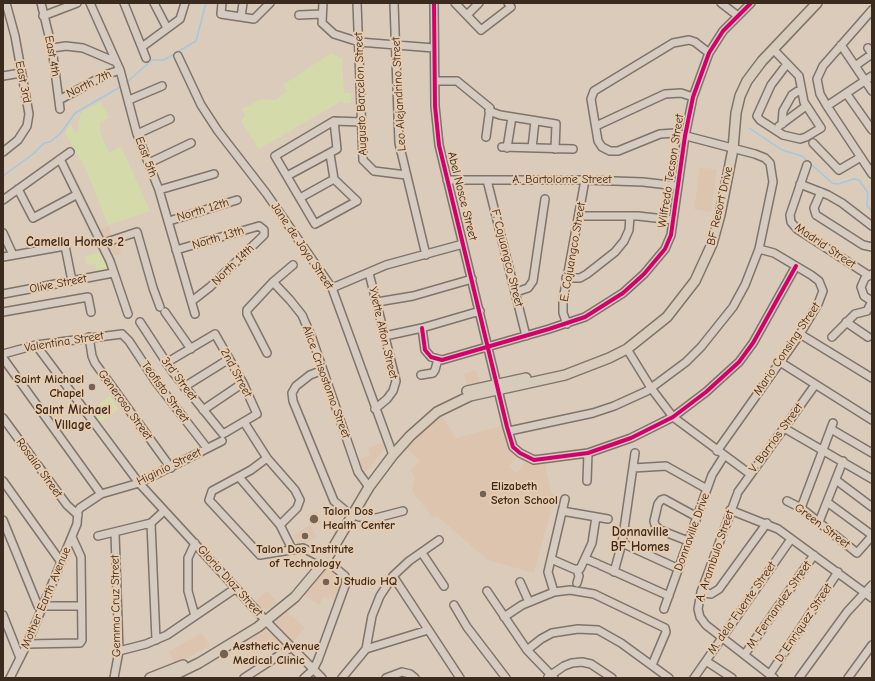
<!DOCTYPE html>
<html>
<head>
<meta charset="utf-8">
<style>
	body { margin:0 }
	#map { position:relative; width:875px; height:681px; overflow:hidden; background:#dacbbb; font-family:"Comic Neue",sans-serif }
	canvas { display:block }
	.frame { position:absolute; inset:0; border:4px solid #3b2a1e; pointer-events:none }
</style>
</head>
<body>
<div id="map">
<canvas width="875" height="681"></canvas>
<div class="frame"></div>
</div>
<script>
const g = document.querySelector('canvas').getContext('2d');
g.lineJoin = 'round';
function paint(path, color) {
  g.fillStyle = color;
  g.fill(path, 'evenodd');
}
function toPath(rows) {
  const path = new Path2D();
  for (const r of rows) {
    path.moveTo(r[0], r[1]);
    for (let i = 2; i < r.length; i += 2) path.lineTo(r[i], r[i + 1]);
  }
  return path;
}
function strokePath(path, color, width, dash) {
  g.strokeStyle = color;
  g.lineWidth = width;
  g.lineCap = dash ? 'butt' : 'round';
  g.setLineDash(dash || []);
  g.stroke(path);
}
function label(font, color, halo, rows, align = 'center') {
  g.font = font + ' "Comic Neue",sans-serif';
  g.lineWidth = 4;
  g.setLineDash([]);
  g.textBaseline = 'middle';
  g.strokeStyle = halo;
  g.fillStyle = color;
  for (const [text, x, y, turn = 0] of rows) {
    g.save();
    g.translate(x, y);
    g.rotate((+turn || 0) * Math.PI / 180);
    g.textAlign = isNaN(turn) ? turn : align;
    if (halo) g.strokeText(text, 0, 0);
    g.fillText(text, 0, 0);
    g.restore();
  }
}
const built = toPath([
	[700,167,717,170,711,212,694,209],
	[109,226,112,237,118,241,121,254,111,257,96,231],
	[476,370,480,383,468,386,464,374],
	[441,415,456,438,505,425,518,455,509,467,517,473,526,461,531,465,545,464,551,492,555,496,534,573,488,560,437,516,433,518,412,491,415,478,411,470,420,461,405,447,423,428],
	[384,442,385,448,368,470,364,472,361,471,357,460,370,455,368,448],
	[317,512,321,523,312,526,307,515],
	[310,525,317,537,299,546,293,535],
	[327,564,340,572,343,580,336,601,324,596,319,605,303,594],
	[267,591,277,602,270,608,264,610,254,602],
	[285,610,305,628,292,643,274,625,275,618],
	[264,628,270,630,286,648,277,654,269,643,259,649,250,634],
	[202,633,210,646,175,664,169,651]
]);
const green = toPath([
	[331,53,342,59,344,93,351,93,351,103,343,103,342,101,259,149,241,122,245,115,242,109,261,99,276,100,287,91,283,85],
	[101,102,109,118,100,122,100,132,109,153,121,146,150,211,108,225,85,167,65,133,71,124,75,133,78,131,80,115,83,111],
	[100,252,107,262,109,272,97,273,95,264,87,265,84,257],
	[110,396,119,409,100,422,91,410]
]);
const stream = toPath([
	[127,82,152,60,164,60,196,41,206,3],
	[749,128,782,150,802,156,832,183,838,184,854,179,859,180,868,193,867,206,872,211],
	[3,176,33,154,44,143,50,142,61,133,75,113,122,86]
]);
const minor = toPath([
	[41,3,52,48,60,109],
	[90,3,120,70,137,134,159,190,195,314],
	[124,3,146,58],
	[154,3,167,28],
	[222,3,221,14,254,19,270,3],
	[323,3,322,23,334,34,359,42,434,48],
	[357,3,363,160,374,171,406,175],
	[394,3,399,143,426,255],
	[434,3,435,106,439,145,507,427,513,447,520,453,534,460,588,453,631,438,673,417,706,392,739,362,753,343,796,266],
	[455,3,481,30,511,7,508,3],
	[721,3,738,16],
	[872,10,823,66,817,79,820,94,827,106,872,174],
	[299,15,322,14],
	[467,15,479,3],
	[43,16,77,3],
	[241,17,243,3],
	[841,45,872,91],
	[142,47,180,19,185,3],
	[52,48,66,46,83,48,116,62],
	[773,49,799,76,804,102,821,128,806,137,800,139,783,135,760,120,757,116,771,85,787,64],
	[178,56,201,105,218,131,266,193,332,288,393,455],
	[855,66,872,54,868,48],
	[3,76,21,73],
	[435,81,457,81,490,108,486,137],
	[846,93,872,130],
	[59,100,105,75,120,70],
	[129,100,162,86],
	[827,106,872,76],
	[489,111,500,115,556,124,555,149],
	[782,124,783,111,792,95,801,89],
	[596,126,665,94,681,93,693,97],
	[779,126,806,106],
	[137,134,170,119],
	[813,143,839,170,861,157],
	[502,147,573,149],
	[507,148,512,117],
	[532,148,535,121],
	[3,152,18,140,27,126,29,114,15,36,6,3],
	[330,154,334,179,357,201,315,224,275,156,334,121,362,122],
	[60,159,110,261,128,314],
	[149,163,191,143],
	[807,165,790,215,791,222,797,229,868,275],
	[287,176,337,149,334,121],
	[447,180,585,180,643,182,677,186],
	[487,180,526,336],
	[800,184,828,195,842,203,872,226],
	[18,189,33,218,76,195],
	[159,190,214,174],
	[821,192,814,208,816,215,863,245,872,247],
	[300,198,334,179],
	[3,200,70,152],
	[580,216,638,216,673,220],
	[169,221,237,200],
	[3,233,13,255],
	[101,244,137,232,153,288,160,307],
	[176,250,259,226,264,230,264,235,210,287,192,301],
	[3,257,65,246,72,281],
	[369,273,396,381,393,391,387,399,375,409],
	[872,274,865,278,861,287,864,296,872,301],
	[566,278,580,278,587,274,615,252,624,241,629,230,630,216],
	[273,282,290,300,302,315,312,338,358,472,369,487],
	[332,288,386,265,463,244],
	[516,292,528,288,533,281,545,199],
	[3,294,113,273],
	[377,302,413,296,472,279],
	[3,312,88,297,91,312],
	[165,312,191,349],
	[140,322,172,371,223,434,257,414,243,383,215,334,166,363],
	[846,322,868,337],
	[567,324,563,313,563,300,585,180],
	[422,328,425,350,431,357,442,360,549,329,585,317,623,293,644,274,665,249,671,235,685,136,693,97,709,53,723,31,751,3],
	[800,334,872,378],
	[385,336,422,328,480,311],
	[89,337,92,356,95,363,171,468],
	[832,337,855,314,867,311,872,301],
	[36,345,139,483,266,621,322,678],
	[627,349,651,388,673,417,750,474],
	[267,353,247,314,247,310,273,282,293,265],
	[3,354,36,345,122,334,129,341,156,382,207,448],
	[3,358,101,494],
	[780,362,872,420],
	[323,370,310,375,296,386,292,393,293,401,334,501,347,512,359,517,376,518,403,511],
	[421,375,433,373,435,370,438,359],
	[184,387,229,359],
	[203,410,243,383],
	[3,418,67,505,78,515],
	[244,422,267,458,295,490,300,500,297,508,280,525],
	[784,428,872,479],
	[831,429,872,453],
	[509,431,593,413,614,406,647,391,686,362,701,347,733,307,745,285,759,249,773,182,770,163,765,158,755,154,675,133,660,134,618,151,610,151,602,147,598,141,591,99,594,91,673,43,689,40,695,42,709,53],
	[717,451,800,334,818,304,823,291,819,281,811,275,774,253,759,249],
	[267,458,251,470,212,491,209,500,260,555,303,548,326,560,345,576,346,583,318,660,313,670,304,678],
	[633,468,666,466,707,489],
	[239,477,280,525,292,549],
	[836,480,872,507],
	[3,481,61,562],
	[587,481,588,453],
	[738,492,815,385],
	[737,495,701,592,698,609,700,617,706,625,774,678],
	[787,501,801,508,857,553,872,536],
	[827,502,872,535],
	[801,508,833,423],
	[730,510,778,529,872,598],
	[562,511,608,519],
	[3,520,38,606,81,606],
	[819,522,843,461],
	[151,523,156,640],
	[98,536,151,523,164,511],
	[688,541,660,530,655,525,654,521,658,504,661,500,664,499,697,517],
	[195,543,188,558,188,591,195,616],
	[622,543,679,569],
	[422,553,444,586],
	[551,559,574,569,580,569,592,543,596,517],
	[586,559,598,564],
	[600,565,669,596],
	[614,572,622,543,635,453],
	[393,576,460,678],
	[520,582,529,602],
	[577,583,579,576,577,570],
	[487,591,527,650,554,678],
	[554,592,548,572,565,499],
	[701,592,711,594,719,589,767,523],
	[454,605,467,627,506,678],
	[664,609,712,475,724,456],
	[3,615,20,658],
	[504,617,522,605,554,592,570,590,594,594,665,628,666,632,652,665],
	[27,644,80,643,82,640,81,557,72,537],
	[366,649,372,616,380,596,393,576,409,561,439,540],
	[366,649,428,630],
	[527,650,541,639,552,633,578,629,598,630,621,643,669,678],
	[119,651,146,644,167,635,236,588],
	[745,654,814,555],
	[706,661,732,678],
	[770,674,838,572],
	[548,677,564,666,572,663,582,662,591,664,612,678],
	[10,678,27,644,77,524,78,511,80,508,101,494,139,483,222,441],
	[114,678,119,651,115,533],
	[244,678,292,647],
	[342,678,366,649],
	[386,678,402,672,410,674,415,678],
	[694,678,791,539],
	[799,678,847,612,872,585],
	[848,678,872,645]
]);
const major = toPath([
	[467,391,526,378],
	[150,678,183,665],
	[168,678,199,663,258,627,295,597,326,560,369,487,393,455,410,436,437,412,470,396,565,375,609,358,627,349,667,317,695,281,712,244,720,215,733,149,736,113,740,96,747,81,762,61,817,3]
]);
const cycleway = toPath([
	[434,3,435,106,439,145,507,427,513,447,520,453,534,460,588,453,631,438,673,417,706,392,739,362,753,343,796,266],
	[422,328,425,350,431,357,442,360,549,329,585,317,623,293,644,274,665,249,671,235,685,136,693,97,709,53,723,31,751,3]
]);
const markers = [
	[92,387,4,"#736255"],
	[483,494,4,"#736255"],
	[314,519,5,"#736255"],
	[305,536,4,"#736255"],
	[326,582,4,"#736255"],
	[224,654,5,"#736255"]
];
const streetNames = [
	["East 4th",52,56,80],
	["East 3rd",23,82,79],
	["North 7th",89,84,-26],
	["Augusto Barcelon Street",361,94,-92],
	["Leo Alejandrino Street",399,94,-93],
	["East 5th",146,157,69],
	["Wilfredo Tecson Street",671,171,-81],
	["A. Bartolome Street",562,180],
	["Abel Nosce Street",462,196,76],
	["BF Resort Drive",720,206,-77],
	["North 12th",203,210,-17],
	["North 13th",218,238,-17],
	["Jane de Joya Street",302,246,56],
	["Madrid Street",825,246,34],
	["E. Cojuangco Street",573,252,-80],
	["F. Cojuangco Street",507,258,76],
	["North 14th",233,265,-44],
	["Olive Street",58,284,-11],
	["Yvette Alfon Street",383,333,77],
	["Valentina Street",64,342,-9],
	["Mario Consing Street",787,349,-56],
	["2nd Street",236,373,62],
	["3rd Street",179,379,53],
	["Alice Crisostomo Street",326,382,70],
	["Teofisto Street",165,392,54],
	["Generoso Street",125,405,54],
	["V. Barrios Street",776,438,-54],
	["Higinio Street",169,467,-26],
	["Rosalia Street",39,468,54],
	["Green Street",822,526,37],
	["Donnaville Drive",692,532,-70],
	["A. Arambulo Street",715,556,-71],
	["Gloria Diaz Street",230,581,48],
	["Mother Earth Avenue",46,598,-67],
	["M. Fernandez Street",779,605,-55],
	["Gemma Cruz Street",116,606,-91],
	["M. dela Fuente Street",742,608,-55],
	["D. Enriquez Street",804,623,-56]
];
const poiNames = [
	["Saint Michael",84,380,"right"],
	["Chapel",84,394,"right"],
	["Elizabeth",491,487],
	["Seton School",491,501],
	["Talon Dos",323,512],
	["Health Center",323,526],
	["Talon Dos Institute",305,550,"center"],
	["of Technology",305,564,"center"],
	["J Studio HQ",334,582],
	["Aesthetic Avenue",233,647],
	["Medical Clinic",233,661]
];
const neighbourhoodNames = [
	["Camella Homes 2",75,242],
	["Saint Michael",73,410],
	["Village",73,425],
	["Donnaville",640,532],
	["BF Homes",640,547]
];
paint(built, '#ddc4ae');
paint(green, '#d4daaa');
strokePath(stream, '#a3c7dd', 1.5);
strokePath(minor, '#7e746a', 10);
strokePath(major, '#7e746a', 12);
strokePath(minor, '#d5cbc0', 7);
strokePath(major, '#d7ccbc', 9);
strokePath(cycleway, '#d6006c', 4);
for (const [x, y, r, color] of markers) {
  const dot = new Path2D();
  dot.arc(x, y, r, 0, 2 * Math.PI);
  g.fillStyle = color;
  g.fill(dot);
  strokePath(dot, '#e7cbae', 1.5);
}
label('12px', '#3b2a1e', '#e7cbae', streetNames);
label('bold 12px', '#3b2a1e', '#e7cbae', poiNames, 'left');
label('bold 13px', '#3b2a1e', '#e7cbae', neighbourhoodNames);
</script>
</body>
</html>
